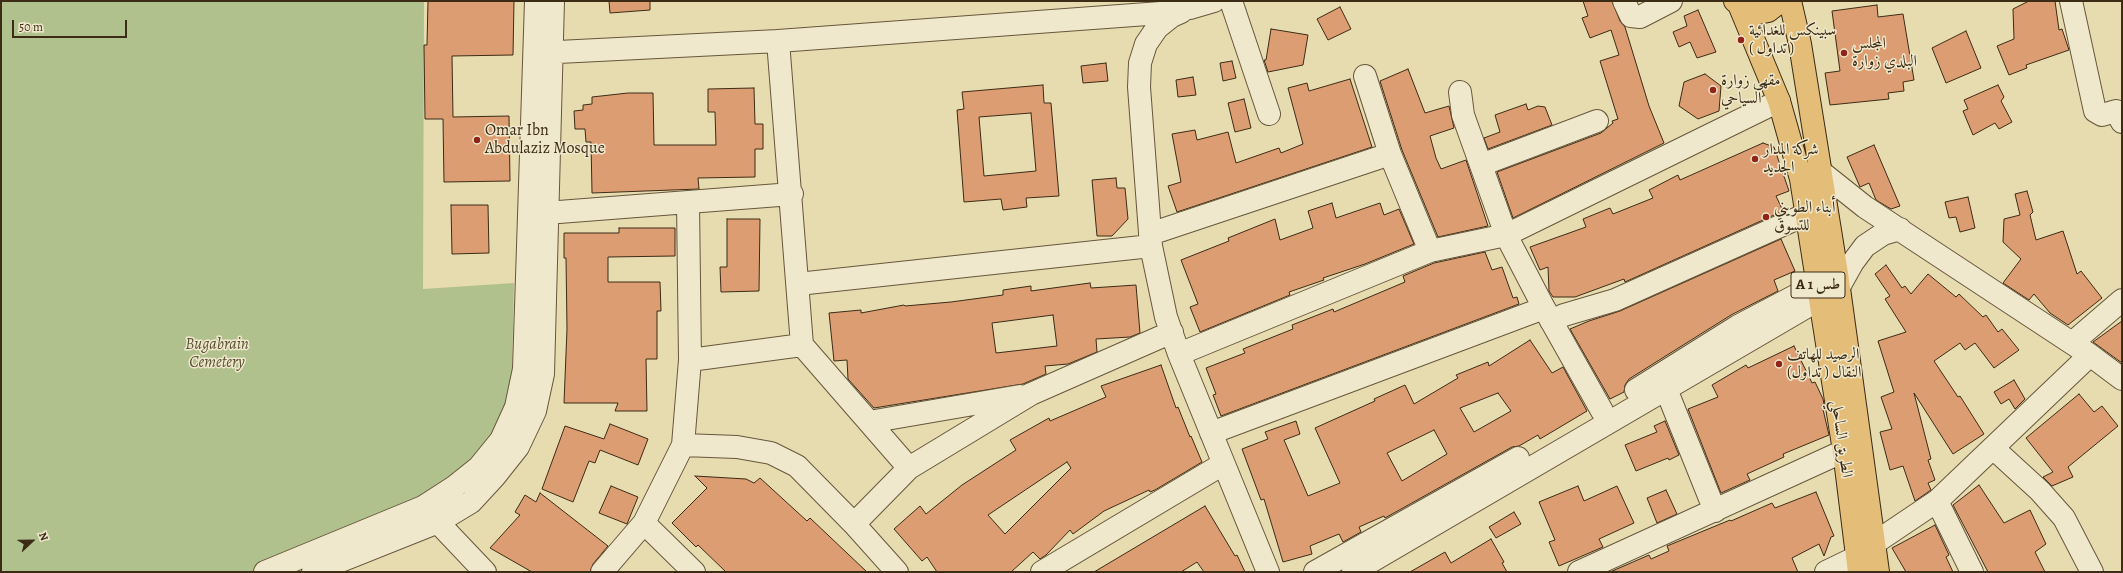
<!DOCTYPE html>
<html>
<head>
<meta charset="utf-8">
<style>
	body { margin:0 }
	#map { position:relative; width:2123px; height:573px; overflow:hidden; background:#e7dbb0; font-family:Alegreya,serif }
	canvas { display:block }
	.frame { position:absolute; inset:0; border:2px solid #3c2b15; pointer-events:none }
	.north { position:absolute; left:12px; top:521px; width:40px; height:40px; -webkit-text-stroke:3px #efe8cc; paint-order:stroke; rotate:68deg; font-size:11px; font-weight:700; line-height:16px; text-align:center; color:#3c2b15 }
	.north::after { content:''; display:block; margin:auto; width:14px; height:18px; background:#3c2b15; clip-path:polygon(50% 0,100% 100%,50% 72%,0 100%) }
	.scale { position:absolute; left:12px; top:20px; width:115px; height:18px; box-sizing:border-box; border:2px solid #3c2b15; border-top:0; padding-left:5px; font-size:12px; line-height:14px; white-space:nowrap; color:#3c2b15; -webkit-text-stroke:3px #efe8cc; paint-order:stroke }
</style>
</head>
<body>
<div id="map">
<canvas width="2123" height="573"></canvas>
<div class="frame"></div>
<div class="north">N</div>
<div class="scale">50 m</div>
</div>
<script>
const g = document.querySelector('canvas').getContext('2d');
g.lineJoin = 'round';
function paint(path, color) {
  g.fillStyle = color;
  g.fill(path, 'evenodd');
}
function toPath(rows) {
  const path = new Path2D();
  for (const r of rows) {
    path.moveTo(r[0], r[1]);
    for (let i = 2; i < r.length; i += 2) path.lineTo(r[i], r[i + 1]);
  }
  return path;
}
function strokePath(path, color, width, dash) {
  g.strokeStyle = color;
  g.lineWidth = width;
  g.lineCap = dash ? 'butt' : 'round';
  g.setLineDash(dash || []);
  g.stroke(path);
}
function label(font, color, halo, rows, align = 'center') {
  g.font = font + ' Alegreya,Amiri,serif';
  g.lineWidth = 3;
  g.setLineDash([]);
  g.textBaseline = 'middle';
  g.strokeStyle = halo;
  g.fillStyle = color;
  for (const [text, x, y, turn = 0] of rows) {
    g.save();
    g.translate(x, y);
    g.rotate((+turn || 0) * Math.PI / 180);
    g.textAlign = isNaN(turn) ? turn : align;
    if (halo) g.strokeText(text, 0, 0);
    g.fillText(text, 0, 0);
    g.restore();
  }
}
const green = toPath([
	[1,1,424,1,423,289,514,283,512,373,507,405,491,440,434,499,254,572,1,572]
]);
const building = toPath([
	[428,1,514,1,513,55,452,56,453,117,509,116,510,181,444,182,443,119,425,119,424,45,427,45,428,1],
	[609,1,650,1,650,10,610,13,609,1],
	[1583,1,1612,1,1620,21,1625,27,1649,106,1664,143,1513,218,1497,172,1601,133,1613,123,1612,121,1618,119,1600,61,1619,55,1611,30,1590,38,1582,18,1588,16,1583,1],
	[2029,1,2055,1,2059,30,2062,29,2069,50,2026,65,2027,68,2009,75,1997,46,2014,39,2013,9,2029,1],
	[1877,5,1878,17,1903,14,1914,80,1903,82,1904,91,1888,93,1889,99,1830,105,1825,73,1840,71,1832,11,1877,5],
	[1340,7,1351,29,1328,40,1317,19,1340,7],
	[1698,10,1716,52,1697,58,1690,42,1679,47,1673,32,1687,26,1684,16,1698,10],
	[1271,29,1308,35,1303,65,1268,72,1264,60,1266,60,1271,29],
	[1966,31,1981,68,1946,83,1932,48,1966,31],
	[1232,61,1236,78,1223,81,1220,63,1232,61],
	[1106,63,1108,81,1083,83,1081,66,1106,63],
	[1408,69,1425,113,1449,106,1454,128,1430,136,1436,158,1441,169,1466,160,1488,226,1438,237,1402,150,1380,81,1408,69],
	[1705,74,1721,86,1719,111,1698,119,1679,106,1684,82,1705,74],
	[1193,77,1196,95,1178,97,1176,80,1193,77],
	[1350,79,1372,147,1177,212,1168,186,1181,182,1172,134,1195,130,1197,140,1228,132,1236,163,1279,148,1281,153,1303,144,1288,88,1307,83,1309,91,1350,79],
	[1043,85,1044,103,1051,103,1059,196,1026,198,1027,207,1003,210,1001,199,964,202,957,110,964,109,962,92,1043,85],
	[1031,113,1036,171,984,176,979,117,1031,113],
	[1998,85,2004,97,2001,101,2012,122,1999,129,1995,123,1973,135,1963,111,1968,109,1964,100,1998,85],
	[754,88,755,124,763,124,763,149,755,149,755,177,698,178,699,189,592,193,591,142,586,142,585,129,575,129,574,111,583,110,583,105,592,104,592,97,628,93,653,93,654,145,716,145,715,112,708,112,708,89,754,88],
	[1244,99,1251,128,1235,132,1228,103,1244,99],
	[1526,104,1528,110,1538,106,1545,107,1552,125,1488,149,1484,138,1500,132,1495,115,1526,104],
	[1763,143,1774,147,1789,191,1776,196,1783,211,1625,282,1624,279,1575,297,1553,297,1549,291,1548,267,1540,270,1530,247,1586,227,1583,219,1610,208,1613,214,1653,198,1649,190,1678,175,1680,180,1763,143],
	[1874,145,1900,206,1891,209,1876,200,1869,183,1860,187,1847,157,1874,145],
	[1116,178,1117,188,1125,188,1128,219,1112,236,1097,236,1092,180,1116,178],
	[2027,191,2033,212,2030,215,2036,240,2063,231,2077,274,2081,271,2102,298,2068,325,2050,313,2034,294,2029,300,2003,283,2021,259,2003,242,2004,219,2020,215,2015,194,2027,191],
	[1968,197,1975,228,1960,232,1956,217,1949,218,1945,202,1968,197],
	[1332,203,1336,218,1380,203,1384,215,1399,209,1414,244,1365,264,1323,278,1324,280,1289,292,1290,295,1200,332,1190,307,1198,304,1181,260,1229,241,1228,238,1275,219,1280,240,1313,228,1308,211,1332,203],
	[451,205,488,205,489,253,452,254,451,205],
	[727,219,760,219,759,291,721,292,720,267,727,267,727,219],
	[619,228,675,228,675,256,608,257,608,282,660,282,661,311,657,311,657,359,646,359,647,411,615,411,618,403,564,403,567,329,566,258,564,258,564,233,619,233,619,228],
	[1781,239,1795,271,1774,280,1778,291,1731,315,1629,379,1625,385,1624,392,1610,399,1570,329,1589,321,1620,311,1781,239],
	[1485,252,1492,270,1502,267,1513,298,1517,297,1519,304,1221,416,1213,395,1216,394,1206,368,1245,353,1243,349,1293,329,1292,325,1333,309,1334,312,1405,282,1403,276,1434,263,1485,252],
	[1886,265,1902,288,1905,286,1911,294,1928,274,1956,297,1959,294,1983,317,1986,315,1998,332,2002,329,2019,350,1994,368,1975,343,1965,350,1960,343,1934,361,1958,397,1960,396,1984,434,1953,454,1914,393,1931,459,1928,460,1935,480,1928,483,1931,490,1915,501,1903,466,1890,470,1880,432,1892,429,1881,397,1894,392,1878,341,1906,332,1885,299,1890,296,1875,274,1886,265],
	[1090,283,1091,288,1136,285,1140,333,1130,337,1096,339,1097,352,1068,364,1045,366,1046,374,1023,384,874,408,848,379,847,360,834,361,829,313,861,310,861,313,904,305,905,306,951,302,1003,295,1003,290,1031,286,1031,291,1090,283],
	[1053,315,1057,346,996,353,992,323,1053,315],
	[2122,321,2122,363,2093,342,2122,321],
	[1530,340,1552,373,1563,367,1587,411,1540,439,1538,435,1519,446,1512,447,1385,518,1384,516,1359,527,1361,532,1343,542,1339,534,1310,546,1312,554,1283,562,1264,499,1261,500,1242,449,1268,439,1265,432,1296,421,1300,434,1284,440,1308,496,1340,483,1315,428,1375,401,1374,399,1405,385,1414,404,1458,378,1456,375,1488,362,1489,366,1530,340],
	[1498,393,1511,411,1474,432,1460,408,1498,393],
	[1434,430,1447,454,1402,481,1387,453,1434,430],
	[1794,346,1812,383,1815,382,1823,399,1824,404,1822,405,1829,435,1783,454,1784,457,1747,474,1750,480,1721,493,1688,409,1718,397,1712,385,1746,365,1748,368,1794,346],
	[1161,365,1176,408,1178,407,1190,437,1191,436,1202,462,1155,490,1150,492,1149,490,1104,511,1073,534,1070,530,1046,555,1040,559,1033,552,1011,572,937,572,927,557,922,561,894,529,920,506,926,514,962,485,1016,450,1010,440,1049,418,1050,421,1106,397,1101,386,1161,365],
	[1067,462,1071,468,1005,534,988,515,1067,462],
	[2014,380,2025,399,2015,409,2009,399,2001,404,1994,392,2014,380],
	[2079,394,2094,412,2102,406,2118,426,2068,467,2073,477,2052,486,2043,477,2053,472,2026,438,2079,394],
	[1665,421,1679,455,1669,460,1668,458,1636,471,1625,445,1657,432,1654,426,1665,421],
	[610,424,648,439,638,465,600,450,595,463,589,461,573,502,542,489,565,426,604,439,610,424],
	[695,476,746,479,754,483,760,478,807,521,810,518,867,572,726,572,698,545,696,547,672,523,707,488,695,476],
	[1979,485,2004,523,2030,510,2046,544,2035,552,2045,572,1988,572,1953,505,1979,485],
	[611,486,638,497,627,524,599,513,611,486],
	[1578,486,1584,501,1617,486,1634,523,1599,539,1603,547,1559,566,1549,542,1555,540,1539,502,1578,486],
	[1666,490,1677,514,1657,523,1647,498,1666,490],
	[1816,492,1834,536,1831,537,1824,556,1819,544,1792,558,1798,572,1610,572,1649,555,1651,559,1669,551,1667,546,1730,520,1731,521,1772,503,1775,508,1816,492],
	[540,493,608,546,593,564,590,572,532,572,490,548,520,515,515,512,525,495,536,502,540,493],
	[1205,506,1235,556,1237,555,1245,572,1204,572,1197,562,1181,572,1094,572,1205,506],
	[1514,512,1521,524,1496,538,1489,527,1514,512],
	[1935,525,1949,555,1946,557,1953,572,1906,572,1892,548,1935,525],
	[1491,539,1504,562,1502,563,1507,572,1410,572,1445,552,1451,563,1491,539]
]);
const minor = toPath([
	[1231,1,1269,114],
	[1624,1,1631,16,1640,17,1671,1],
	[2071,1,2095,111,2102,115,2116,111,2122,122],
	[1181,12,1172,16,1157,28,1146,44,1140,63,1139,87,1151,246,1166,317,1179,354,1268,572],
	[538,53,778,41,1161,13,1190,8,1214,1],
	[1365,76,1390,154,1430,251],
	[1460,92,1463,115,1506,235,1544,308,1602,411],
	[1481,165,1597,121],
	[1821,172,1865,207,2090,355,2122,379],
	[533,214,792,194],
	[1150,234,1390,154],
	[798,284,1151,246],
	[1551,321,1564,315,1615,300,1807,214],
	[2072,343,2122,300],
	[802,345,909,468],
	[1179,354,1430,251,1506,235,1779,101],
	[690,360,802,345,778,41],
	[1666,389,1715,511],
	[1636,390,1738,326,1833,276],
	[869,422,1020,396],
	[1211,433,1544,308],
	[683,445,737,447,771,453,797,466,854,524,897,572],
	[1993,448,2040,491,2064,518,2092,572],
	[1937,501,1972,572],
	[428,512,485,572],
	[644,523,694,572],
	[854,524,909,468,1031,394,1172,332],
	[1873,544,1937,501,2090,355],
	[265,572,423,507,454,487,479,467,501,440,516,407,524,369,536,1],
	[313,572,438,522,471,502,495,476,518,447,535,411,543,374,553,1],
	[602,572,644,523,683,445,690,360,688,203],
	[1042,572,1223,464],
	[1315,572,1518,458],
	[1353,572,1820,299,1839,287,1853,262,1865,246,1883,234,1900,229],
	[1579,572,1844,451],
	[1826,572,1857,557]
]);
const highway = toPath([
	[1735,1,1748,11,1758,13,1768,11,1781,1],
	[1790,1,1800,44,1837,274,1878,572],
	[1740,7,1779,101,1801,179,1844,451,1859,572]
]);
const markers = [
	[1741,40,4,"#8f2418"],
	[1844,53,4,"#8f2418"],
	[1713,90,4,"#8f2418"],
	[477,140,4,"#8f2418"],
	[1755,159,4,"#8f2418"],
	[1766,217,4,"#8f2418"],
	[1779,364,4,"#8f2418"]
];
const shields = [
	[1818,285,54]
];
const shieldNames = [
	["A 1 طس",1818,285]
];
const poiNames = [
	["سبينكس للغدائية",1749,31],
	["( تداول )",1749,49],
	["المجلس",1852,44],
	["البلدي زوارة",1852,62],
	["مقهي زوارة",1721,81],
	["السياحي",1721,99],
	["Omar Ibn",485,131],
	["Abdulaziz Mosque",485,149],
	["شركة المدار",1763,150],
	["الجديد",1763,168],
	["أبناء الطويني",1774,208],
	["للتسوق",1774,226],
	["الرصيد للهاتف",1787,355],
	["النقال ( تداول)",1787,373]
];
const parkNames = [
	["Bugabrain",217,345],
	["Cemetery",217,363]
];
const streetNames = [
	["الطريق الساحلي",1841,439,82]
];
paint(green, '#b1c18e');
paint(building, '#dd9d72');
strokePath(building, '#3c2b15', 1);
strokePath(minor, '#67573c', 24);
strokePath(highway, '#3c2b15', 24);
strokePath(minor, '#efe8cc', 22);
strokePath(highway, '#e4be78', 22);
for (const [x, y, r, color] of markers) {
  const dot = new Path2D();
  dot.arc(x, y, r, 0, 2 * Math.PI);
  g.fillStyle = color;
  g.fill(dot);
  strokePath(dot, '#efe8cc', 1.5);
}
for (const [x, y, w] of shields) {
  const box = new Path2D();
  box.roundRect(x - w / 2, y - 13, w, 26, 3);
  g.fillStyle = '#efe8cc';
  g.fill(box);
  strokePath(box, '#3c2b15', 1);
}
label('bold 15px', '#3c2b15', null, shieldNames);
label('16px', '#3c2b15', '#efe8cc', poiNames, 'left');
label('italic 16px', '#595033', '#efe8cc', parkNames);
label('16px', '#3c2b15', '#efe8cc', streetNames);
</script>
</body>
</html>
